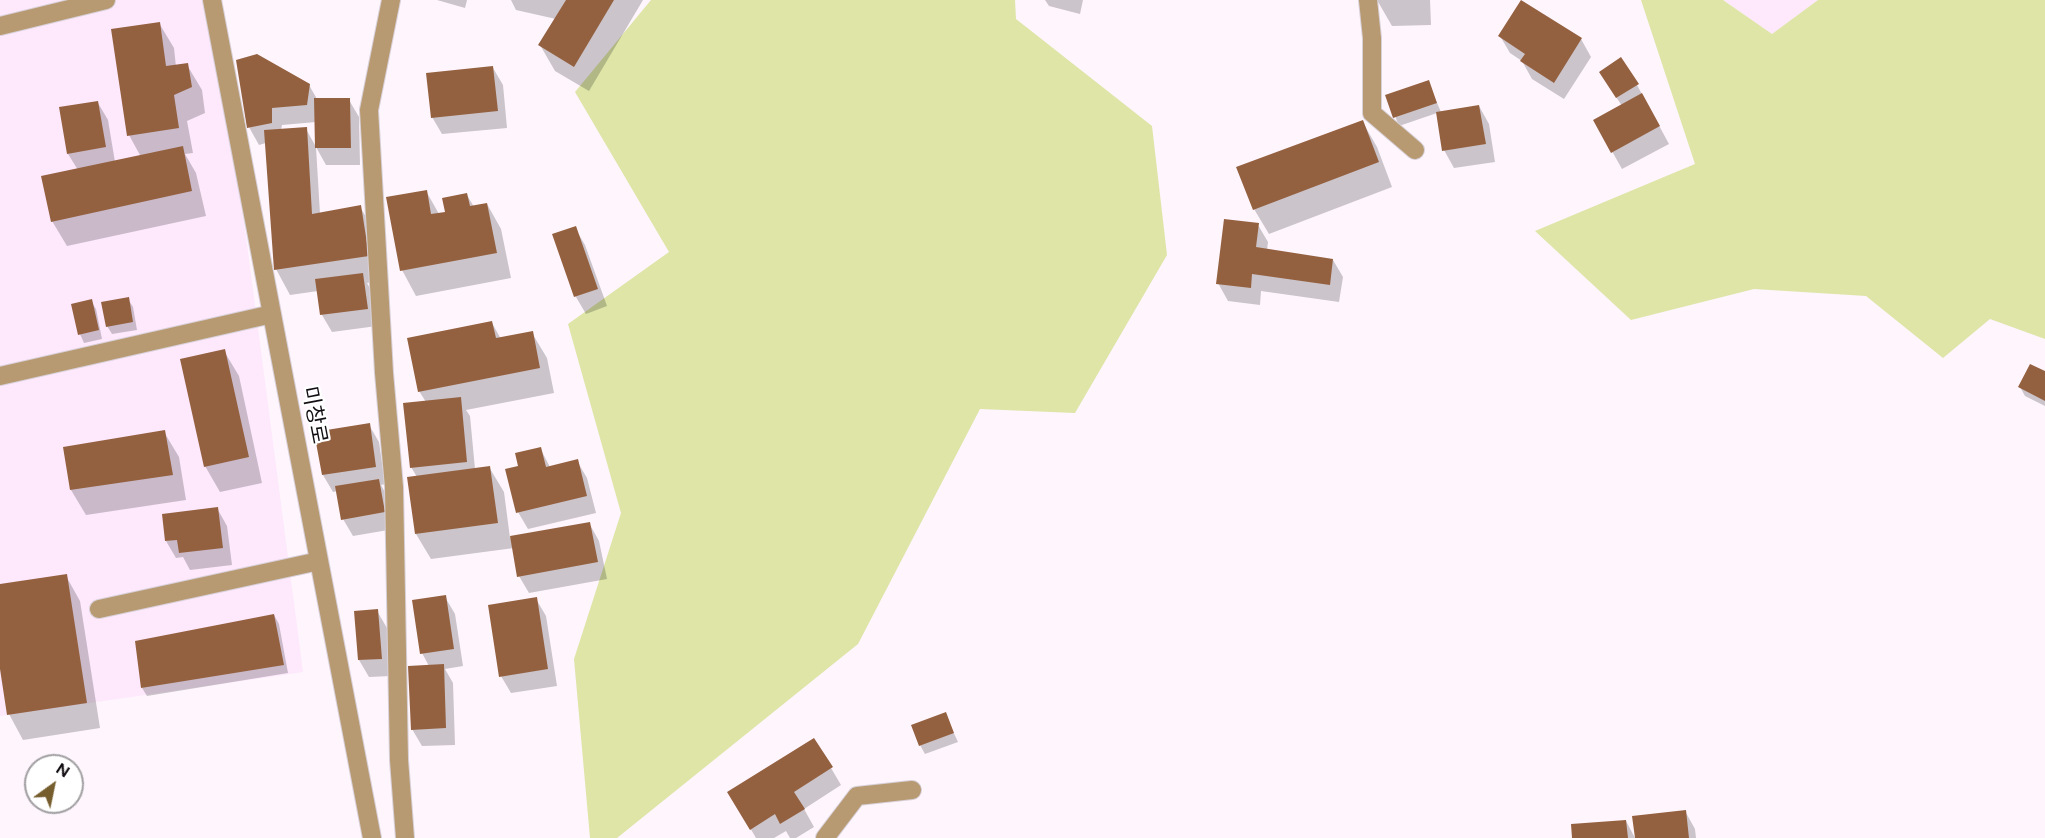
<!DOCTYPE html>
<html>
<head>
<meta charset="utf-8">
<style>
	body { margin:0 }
	#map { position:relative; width:2045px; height:838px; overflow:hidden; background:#fef5fd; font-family:Figtree,sans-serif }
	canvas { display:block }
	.north { position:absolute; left:24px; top:754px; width:60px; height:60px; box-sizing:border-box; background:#fff; border:2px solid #a19fa1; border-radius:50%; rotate:33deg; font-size:16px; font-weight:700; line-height:24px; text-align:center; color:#130e13 }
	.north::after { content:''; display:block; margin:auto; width:21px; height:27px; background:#755d2e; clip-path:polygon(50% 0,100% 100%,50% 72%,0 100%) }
</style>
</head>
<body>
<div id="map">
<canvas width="2045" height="838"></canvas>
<div class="north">N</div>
</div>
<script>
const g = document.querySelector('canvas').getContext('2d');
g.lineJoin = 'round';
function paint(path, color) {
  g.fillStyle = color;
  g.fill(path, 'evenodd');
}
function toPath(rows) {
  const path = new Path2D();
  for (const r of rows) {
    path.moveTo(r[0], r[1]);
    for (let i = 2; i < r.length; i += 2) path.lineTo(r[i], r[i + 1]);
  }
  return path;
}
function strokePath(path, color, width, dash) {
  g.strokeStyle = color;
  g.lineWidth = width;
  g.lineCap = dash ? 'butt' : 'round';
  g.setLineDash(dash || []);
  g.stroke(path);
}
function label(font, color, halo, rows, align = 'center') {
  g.font = font + ' Figtree,"Noto Sans KR",sans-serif';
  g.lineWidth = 4.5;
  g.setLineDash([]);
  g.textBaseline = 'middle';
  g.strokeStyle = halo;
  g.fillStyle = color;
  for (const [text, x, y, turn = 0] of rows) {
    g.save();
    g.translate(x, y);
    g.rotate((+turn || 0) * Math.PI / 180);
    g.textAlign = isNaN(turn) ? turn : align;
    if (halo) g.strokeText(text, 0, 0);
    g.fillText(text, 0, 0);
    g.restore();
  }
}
const built = toPath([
	[0,0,215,0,303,672,0,716],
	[1723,0,1818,0,1772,34]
]);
const green = toPath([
	[651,0,1015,0,1016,19,1152,126,1167,255,1075,413,980,409,858,644,617,838,590,838,574,659,621,513,568,324,669,252,575,92],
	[1641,0,1723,0,1772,34,1818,0,2045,0,2045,339,1990,319,1943,358,1866,296,1754,289,1631,320,1535,231,1695,164]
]);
const shadow = toPath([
	[437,0,467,0,465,8],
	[511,0,643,0,589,91,555,71,540,45,556,19,516,10],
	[1045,0,1083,0,1080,14,1049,6],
	[1377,0,1430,0,1431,25,1392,26],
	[159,23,174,48,176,67,187,65,202,90,205,113,187,121,193,153,185,154,196,173,206,216,67,246,52,221,78,170,68,154,98,103,108,120,115,162,141,157,129,135],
	[1500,36,1581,39,1591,57,1564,99,1532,79,1522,61,1510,53],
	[237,61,309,85,317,99,349,100,359,117,360,165,326,165,316,147,320,214,360,207,375,232,382,281,367,283,372,292,377,326,332,332,322,315,318,291,290,295,276,269,266,143,259,145,249,127],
	[316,122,316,147,306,129,281,130,282,125],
	[493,68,503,85,507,128,442,134,432,117],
	[1605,80,1637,85,1669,144,1622,169,1595,121,1622,106],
	[1428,82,1441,112,1479,106,1489,124,1495,162,1454,168,1444,150,1437,113,1399,126,1387,96],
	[1362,121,1377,147,1392,187,1269,234,1254,209],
	[426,191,439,214,447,213,467,195,474,207,487,204,501,229,511,278,416,296,402,270],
	[1258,225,1268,242,1267,250,1333,260,1343,277,1339,302,1261,291,1260,305,1228,301,1218,283],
	[575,228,585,245,607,306,586,314,576,297,554,235],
	[128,299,133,307,137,330,112,334,107,326],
	[91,301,96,309,102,339,84,343,80,334],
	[492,323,501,339,532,333,547,358,554,393,466,410,470,416,475,469,489,467,504,492,510,538,589,523,599,541,607,579,529,593,519,576,514,548,431,559,416,534,417,477,411,467,426,402,419,391],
	[224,351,239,376,262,483,220,492,205,466],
	[2045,373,2045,406,2025,396,2020,387],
	[369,425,379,442,385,484,381,485,388,498,394,529,353,536,343,519,338,491,333,492,323,475],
	[164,432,179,457,186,500,86,515,71,490,64,448],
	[540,448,550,467,577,461,587,478,596,513,528,529,518,512,520,467],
	[217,508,227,526,232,565,190,570,183,557,176,558,166,541],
	[66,576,80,601,100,728,23,740,9,714,0,659,0,586],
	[445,597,455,614,463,666,445,669,453,683,455,745,422,746,412,729,429,666,422,653],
	[536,599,546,616,557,686,511,693,501,676],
	[377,611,387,628,391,676,369,677,359,660],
	[274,615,279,624,288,673,147,696,142,688],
	[945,714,958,742,925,754,920,745],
	[831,768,841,785,804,809,814,827,796,838,790,838,786,831,774,838,756,838,729,792],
	[1685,811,1695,829,1696,838,1636,838],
	[1626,821,1635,838,1574,838]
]);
const building = toPath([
	[566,0,614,0,574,67,538,45],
	[1521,0,1582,38,1554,83,1520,61,1525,54,1498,36],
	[160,22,166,66,188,63,192,87,174,95,179,128,127,136,111,29],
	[257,54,310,84,307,105,272,108,272,123,247,128,236,60],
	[1621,57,1639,84,1616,98,1599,72],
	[493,66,498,111,431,118,426,73],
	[1429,80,1437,103,1393,118,1385,95],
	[1642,93,1660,126,1611,153,1593,120],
	[314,98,350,98,351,148,315,148],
	[98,101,106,147,67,154,59,107],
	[1479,105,1486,144,1442,151,1436,112],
	[1363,120,1379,162,1253,210,1236,167],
	[307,127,312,214,361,205,369,256,274,270,264,130],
	[183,146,192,191,51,222,41,176],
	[427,190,431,214,445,212,442,198,467,193,470,206,487,203,497,253,400,271,386,197],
	[1224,219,1259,223,1256,247,1333,259,1330,285,1252,274,1251,288,1216,284],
	[576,226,598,289,574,297,552,234],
	[363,273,368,309,320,315,315,279],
	[129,297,133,322,106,327,101,302],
	[92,299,99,330,78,335,71,304],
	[492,321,496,338,533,331,540,368,418,392,407,338],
	[225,349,249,457,204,467,180,359],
	[2030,364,2045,371,2045,401,2018,387],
	[461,397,467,462,410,468,403,403],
	[370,423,376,467,322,475,314,432],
	[165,430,173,475,70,490,63,447],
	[541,447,546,467,578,459,587,496,516,513,505,469,518,466,515,453],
	[490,466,498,523,415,534,407,477],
	[379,479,385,512,341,520,335,486],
	[218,507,223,548,179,553,177,540,165,541,162,514],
	[590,522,598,562,517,577,510,536],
	[67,574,87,703,7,715,0,669,0,584],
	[446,595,454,649,420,654,412,600],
	[537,597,548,669,499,677,488,605],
	[378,609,382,659,358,660,354,611],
	[274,614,284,665,141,688,135,641],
	[444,664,446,728,411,730,408,666],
	[946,712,954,733,919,746,911,725],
	[814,738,833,767,794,792,805,809,780,824,775,814,750,830,727,792],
	[1686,810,1689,838,1635,838,1632,816],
	[1626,820,1628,838,1572,838,1571,824]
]);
const minor = toPath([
	[212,0,372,838],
	[391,0,369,110,384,373,394,487,399,760,405,838],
	[1368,0,1372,38,1372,113,1415,150],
	[0,26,106,0],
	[0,376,272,314],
	[99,609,319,561],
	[825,838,857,796,912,790]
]);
const streetNames = [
	["미창로",314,415,79]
];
paint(built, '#fde8fc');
paint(green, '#dee5a7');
paint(shadow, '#0003');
paint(building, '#946140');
strokePath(minor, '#d8d0d8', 20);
strokePath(minor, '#b79a72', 18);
label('21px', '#130e13', '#fff', streetNames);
</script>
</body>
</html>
